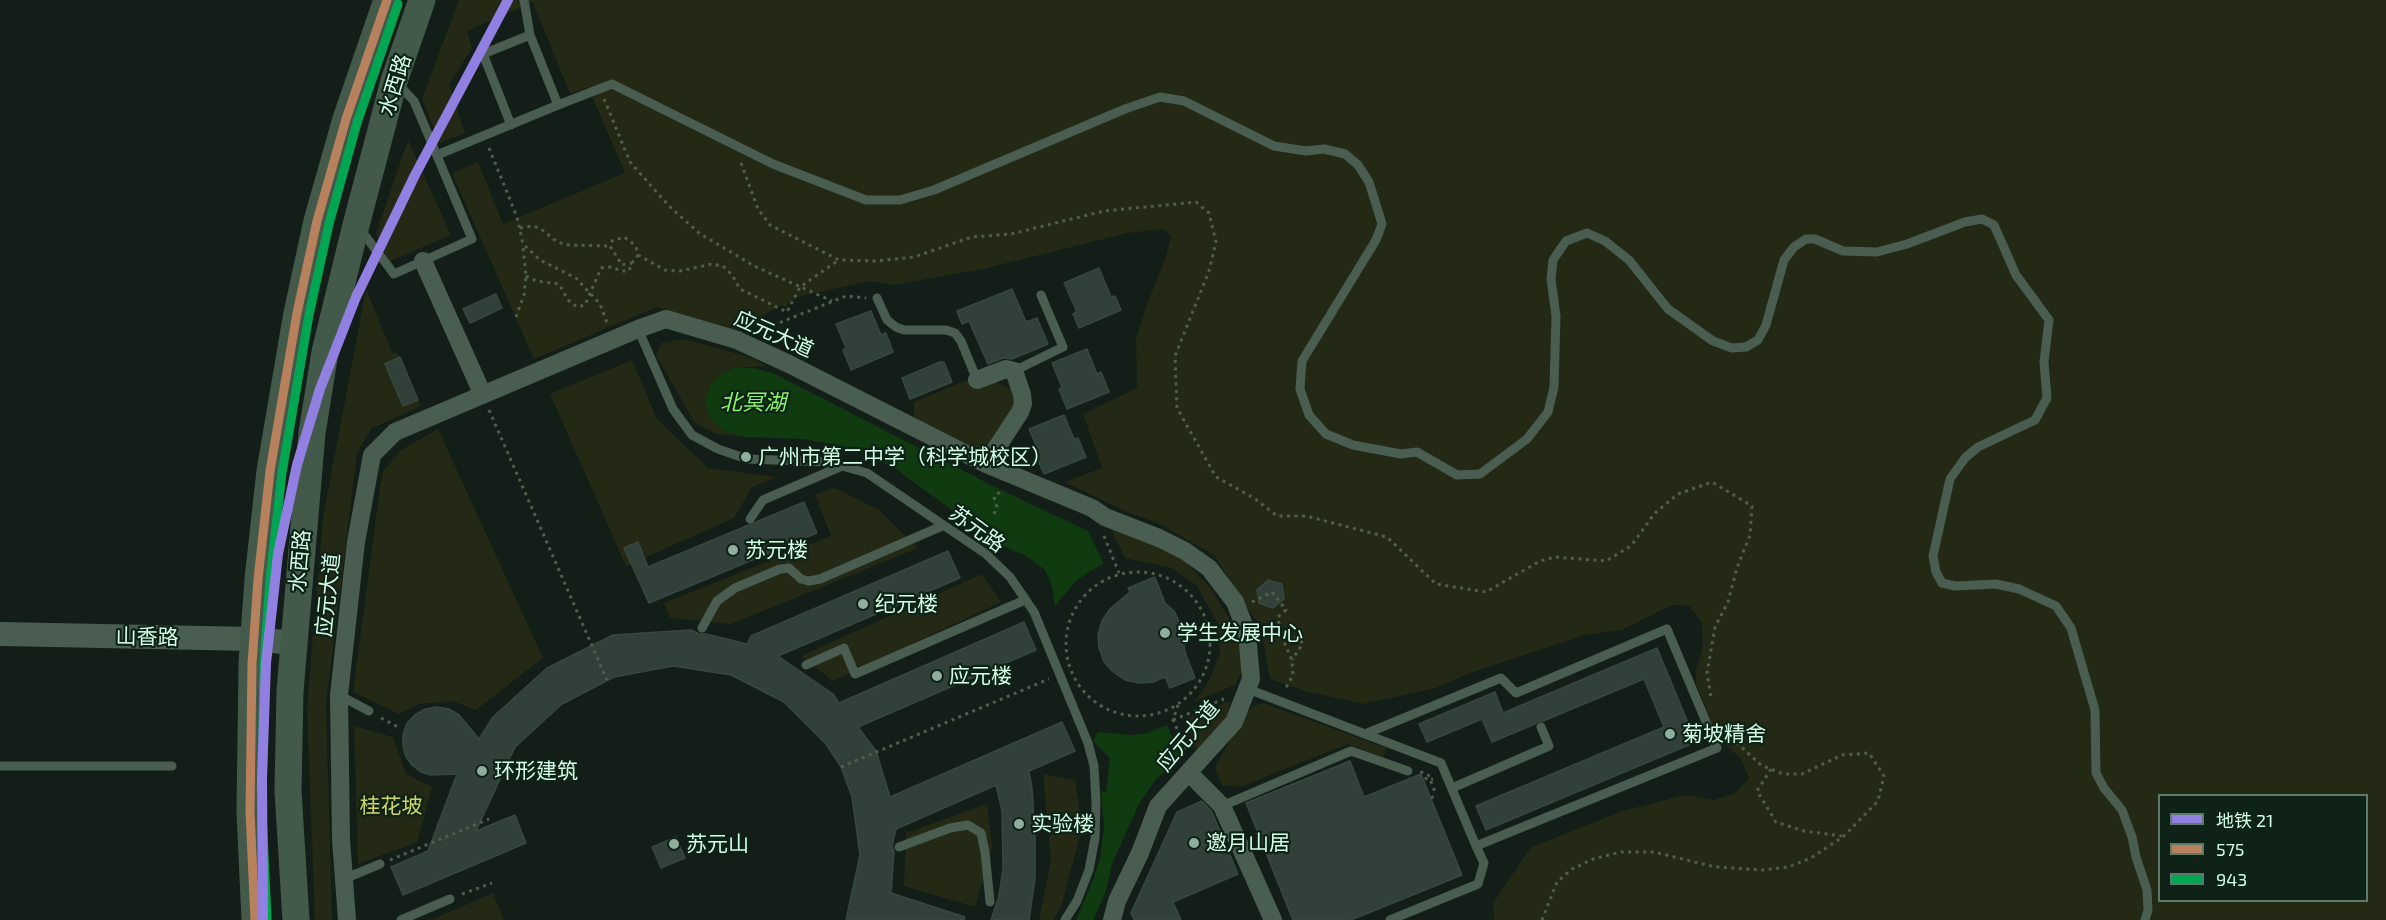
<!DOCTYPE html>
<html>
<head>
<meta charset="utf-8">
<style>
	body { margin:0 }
	#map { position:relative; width:2386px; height:920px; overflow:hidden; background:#131e18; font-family:"Exo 2","Noto Sans SC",sans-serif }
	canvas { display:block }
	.legend { position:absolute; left:2158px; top:794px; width:210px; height:108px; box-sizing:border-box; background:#0f2218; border:2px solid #5e796a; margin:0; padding:8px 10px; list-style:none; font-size:18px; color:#d4fce4 }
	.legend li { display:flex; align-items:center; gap:12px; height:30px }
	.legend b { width:30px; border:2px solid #5e796a }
</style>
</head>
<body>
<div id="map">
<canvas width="2386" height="920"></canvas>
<ul class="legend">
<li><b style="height:8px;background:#927fe2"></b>地铁 21</li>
<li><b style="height:8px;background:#b6815c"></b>575</li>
<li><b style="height:8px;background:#00a651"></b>943</li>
</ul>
</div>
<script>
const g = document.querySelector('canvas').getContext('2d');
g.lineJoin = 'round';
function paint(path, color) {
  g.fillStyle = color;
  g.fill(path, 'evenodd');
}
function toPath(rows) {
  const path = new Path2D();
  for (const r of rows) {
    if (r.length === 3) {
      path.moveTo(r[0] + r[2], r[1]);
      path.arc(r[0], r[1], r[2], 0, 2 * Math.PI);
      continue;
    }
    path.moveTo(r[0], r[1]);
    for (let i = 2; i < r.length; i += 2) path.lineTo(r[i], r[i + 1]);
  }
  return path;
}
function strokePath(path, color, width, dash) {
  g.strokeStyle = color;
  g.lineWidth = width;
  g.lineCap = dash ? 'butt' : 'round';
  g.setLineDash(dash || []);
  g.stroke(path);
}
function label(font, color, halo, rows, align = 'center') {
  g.font = font + ' "Exo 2","Noto Sans SC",sans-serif';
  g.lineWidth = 4.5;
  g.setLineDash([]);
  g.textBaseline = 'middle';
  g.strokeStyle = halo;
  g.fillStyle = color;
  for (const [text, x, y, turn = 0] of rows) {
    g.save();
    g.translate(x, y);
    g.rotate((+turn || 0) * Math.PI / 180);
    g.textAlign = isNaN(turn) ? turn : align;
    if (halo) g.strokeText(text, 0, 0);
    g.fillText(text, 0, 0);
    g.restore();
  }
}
const green = toPath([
	[459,0,2386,0,2386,920,1494,920,1493,903,1531,847,1623,811,1684,795,1714,800,1736,793,1749,778,1741,759,1724,744,1714,729,1696,683,1696,669,1703,646,1702,623,1689,606,1672,605,1622,630,1585,635,1470,673,1436,688,1363,704,1305,691,1270,679,1261,629,1214,555,1158,523,1127,512,1064,482,1102,468,1083,414,1137,388,1136,339,1147,304,1166,257,1171,236,1163,229,1128,233,983,269,893,285,870,281,801,296,789,302,786,307,782,305,732,331,657,307,534,359,452,173,478,162,503,224,625,173,588,87,570,94,533,2,467,31,472,48,449,85,465,133,440,143,422,99],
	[2160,796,2366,796,2366,900,2160,900],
	[408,140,451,235,388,262,376,233],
	[366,289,393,354,397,352,421,406,371,429,357,454,326,703,332,920,315,920,307,708,323,518],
	[684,339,749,357,767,366,733,368,720,375,710,387,705,402,724,431,745,437,716,434,695,423,656,355,661,343],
	[632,360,657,419,708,468,777,477,752,487,734,518,626,566,550,394],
	[967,380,973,389,996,382,1015,391,1015,403,984,452,914,420,914,402],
	[438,429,543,658,476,710,452,701,419,704,399,714,353,692,382,473,401,450],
	[835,488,879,510,918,548,731,624,670,618,664,603,831,536,815,494],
	[1108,523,1173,549,1209,586,1236,630,1243,670,1235,685,1194,702,1208,683,1220,653,1217,622,1197,586,1172,568,1125,558],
	[982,574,1001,602,833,681,801,656],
	[1230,701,1227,720,1197,753,1185,719],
	[1263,703,1386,748,1384,758,1348,744,1240,787,1222,785,1215,770,1217,763,1246,713,1254,706],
	[354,726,393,737,406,774,432,787,417,842,358,864],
	[1043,774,1075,780,1082,828,1061,907,1053,920,1039,920,1051,860],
	[987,804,992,847,975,907,904,886,906,833],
	[493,893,504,920,431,920]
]);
const water = toPath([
	[733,368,753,368,773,373,999,489,1088,531,1104,564,1090,571,1075,582,1055,606,1052,586,1045,570,1023,554,1011,550,987,536,896,469,867,454,837,445,803,439,745,437,724,431,710,418,705,402,710,386,720,375],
	[1167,725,1181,758,1156,779,1139,804,1112,864,1105,894,1093,920,1076,920,1093,880,1100,858,1104,828,1101,790,1106,793,1110,758,1093,741,1098,732,1133,735,1148,733]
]);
const building = toPath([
	[1099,268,1111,297,1115,296,1121,310,1079,328,1073,314,1077,312,1064,283,1099,268],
	[1012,289,1026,322,1037,318,1048,344,1012,359,1003,358,988,364,969,321,962,324,957,311,1012,289],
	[496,294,502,308,470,323,463,309,496,294],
	[871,311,881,335,886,333,893,352,851,370,843,350,846,348,836,324,871,311],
	[1087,349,1097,374,1101,372,1109,392,1067,409,1059,389,1062,387,1052,363,1087,349],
	[400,357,418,400,403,406,385,364,400,357],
	[940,362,944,362,952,382,910,399,902,378,940,362],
	[1064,415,1074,439,1078,438,1086,457,1044,474,1035,454,1039,452,1029,429,1064,415],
	[804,502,817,533,649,603,624,548,638,542,648,567,804,502],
	[948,551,960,578,778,656,833,694,839,703,1024,622,1036,650,858,727,876,751,890,797,1062,722,1075,751,1029,771,1032,788,1035,839,1035,878,1029,920,991,920,999,896,1003,868,1002,811,996,785,896,829,892,846,894,852,891,893,965,917,964,920,846,920,860,855,852,797,841,767,826,744,784,702,731,675,673,666,614,677,562,704,515,747,476,831,515,815,526,843,403,895,391,867,428,851,457,774,431,775,421,772,412,765,406,757,403,746,403,735,407,723,415,715,425,709,437,707,449,709,459,715,479,739,493,717,547,668,613,635,691,630,699,634,706,634,747,644,751,636,948,551],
	[1155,577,1165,603,1174,611,1181,625,1185,652,1195,678,1170,688,1165,677,1153,682,1139,683,1125,680,1113,672,1104,662,1099,648,1098,634,1102,621,1110,609,1130,592,1128,588,1155,577],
	[1268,580,1282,584,1284,599,1273,608,1259,603,1257,590,1268,580],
	[1657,648,1696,742,1486,830,1476,806,1664,727,1644,679,1543,721,1539,721,1535,724,1492,742,1482,719,1427,742,1419,724,1495,692,1503,713,1657,648],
	[1350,761,1364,797,1421,774,1462,875,1351,920,1293,920,1246,803,1350,761],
	[1202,801,1212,812,1238,874,1173,902,1181,920,1134,920,1131,913,1177,812,1202,801],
	[676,837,685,858,661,868,652,847,676,837]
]);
const path = toPath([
	[604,99,630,162,669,206,699,233,754,266,832,301],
	[489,148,517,217,523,244,540,260,576,278,600,304,607,323],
	[741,163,758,209,770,225,839,260,877,261,914,257,972,237,1011,234,1104,211,1196,202,1209,213,1216,242,1209,271,1175,356,1177,408,1216,477,1254,498,1277,516,1306,516,1387,537,1436,584,1486,592,1540,561,1555,557,1606,561,1631,546,1655,513,1678,494,1712,482,1752,506,1750,535,1737,568,1728,602,1715,627,1707,673,1711,697],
	[520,228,531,226,540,228,557,242,569,245,610,246],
	[638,255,665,270,680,271,712,264,723,266,732,275,740,289,787,312,800,287,839,260],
	[526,276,536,281,559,284,568,300,577,307,585,305,601,268,611,267,621,271,629,271,632,263,638,255,636,247,630,241,624,237,612,241,610,246,622,265,632,263],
	[516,317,524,295,526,276,523,246],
	[759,331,846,296,866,298],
	[489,410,607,680],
	[994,514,997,507,994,497,1002,490],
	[1104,536,1119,573],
	[1138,644,72],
	[1252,602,1272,592,1286,610,1278,617,1280,633,1292,660,1293,675,1287,686,1282,688],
	[1280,633,1292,635,1303,643,1292,660],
	[1178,705,1173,720,1186,749],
	[381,718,398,727],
	[1173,720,1224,699],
	[841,767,1049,679],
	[1771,769,1757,791,1776,822,1804,831,1842,836],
	[1421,771,1427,780,1433,779],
	[1431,798,1436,795],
	[390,860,489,819],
	[462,894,492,883],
	[1542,920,1557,882,1572,869,1593,859,1621,852,1654,852,1715,867,1763,870,1788,867,1811,858,1844,836,1878,801,1884,776,1869,753,1842,755,1802,774,1783,774,1761,765,1726,733]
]);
const service = toPath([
	[524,0,530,35],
	[558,105,612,84,773,164,866,200,900,200,934,190,1125,109,1160,97,1184,101,1274,146,1306,151,1324,149,1345,154,1358,165,1369,182,1382,224,1376,240,1302,361,1300,389,1309,415,1326,434,1353,445,1401,454,1417,452,1457,475,1480,474,1527,439,1548,412,1554,387,1556,316,1551,279,1553,260,1566,241,1587,233,1605,241,1629,260,1668,309,1713,341,1732,348,1746,347,1758,340,1766,325,1784,260,1794,247,1806,239,1815,239,1843,251,1877,252,1907,244,1965,222,1982,219,1994,225,2016,275,2049,320,2044,362,2047,398,2035,420,1978,447,1965,458,1950,479,1933,556,1936,572,1942,583,1955,586,1996,584,2019,589,2056,606,2071,628,2095,710,2096,773,2104,788,2122,810,2132,837,2136,857,2147,890,2148,910,2145,920],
	[437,155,558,105,530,35,483,54,511,125],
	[360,229,394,274,472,239,414,101,397,83],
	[877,298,887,320,896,327,904,330,946,330,955,333,961,341,977,380],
	[638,329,673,409,692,435,718,449,747,459,828,462,867,473,986,554,1010,577,1034,612,1088,743,1094,766,1096,802,1095,838,1089,870,1077,901,1065,920],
	[1014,371,1063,347,1041,295],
	[750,519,763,500,842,466],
	[702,628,717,601,735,588,780,569,789,568,801,579,809,581,820,579,942,526],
	[806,665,844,648,855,674,1025,600],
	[1248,689,1365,734,1441,763,1476,846,1717,748,1667,629,1516,693,1501,678,1365,734],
	[339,695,369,711],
	[0,766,172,766],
	[1452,788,1549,746,1541,727],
	[1222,806,1351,751,1408,771],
	[899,847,950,828,968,825,981,833,985,852,990,902],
	[344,879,380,864],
	[401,920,450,899],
	[1390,920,1478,884,1484,863,1476,846]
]);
const minor = toPath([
	[423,261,483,395],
	[977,380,1006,369,1014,371,1022,394,1023,404,1020,412,986,464],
	[1189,773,1222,806,1273,920],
	[347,920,341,839,339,695,356,542,372,455,395,432,638,329,666,319,737,340,789,364,986,464,1092,508,1105,517,1159,538,1185,551,1209,568,1235,602,1247,633,1251,679,1234,722,1158,806,1140,853,1117,901,1112,920]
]);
const tertiary = toPath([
	[0,634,253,639,293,643]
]);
const secondary = toPath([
	[255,920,250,812,252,664,258,579,270,471,297,313,317,221,346,119,387,0],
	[296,920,288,791,290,691,312,433,325,352,356,225,394,81,422,0]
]);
const pathBridge = toPath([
	[1428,774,1436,795]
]);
const bus1 = toPath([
	[255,920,250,812,252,664,258,579,270,471,297,313,317,221,346,119,387,0]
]);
const bus2 = toPath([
	[267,919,262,812,264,665,270,580,282,473,309,315,329,224,357,123,398,4]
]);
const metro1 = toPath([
	[263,920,262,778,266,663,278,554,297,465,320,389,356,297,415,175,508,0]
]);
const markers = [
	[746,457,6,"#90ae9d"],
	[733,550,6,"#90ae9d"],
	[863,604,6,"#90ae9d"],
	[1165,633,6,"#90ae9d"],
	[937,676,6,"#90ae9d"],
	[1670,734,6,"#90ae9d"],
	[482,771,6,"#90ae9d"],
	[1019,824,6,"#90ae9d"],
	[1194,843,6,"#90ae9d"],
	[674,844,6,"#90ae9d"]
];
const streetNames = [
	["水西路",395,85,-73],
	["应元大道",774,334,24],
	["苏元路",977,529,36],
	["水西路",300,561,-85],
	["应元大道",328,595,-84],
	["山香路",147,637,1],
	["应元大道",1188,736,-50]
];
const poiNames = [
	["广州市第二中学（科学城校区）",758,457],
	["苏元楼",745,550],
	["纪元楼",875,604],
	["学生发展中心",1177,633],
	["应元楼",949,676],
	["菊坡精舍",1682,734],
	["环形建筑",494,771],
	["实验楼",1031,824],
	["邀月山居",1206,843],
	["苏元山",686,844]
];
const parkNames = [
	["桂花坡",391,806]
];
const waterNames = [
	["北冥湖",753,403]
];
paint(green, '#232914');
paint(water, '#103a0f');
paint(building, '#314038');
strokePath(building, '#36483f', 1.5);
strokePath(path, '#4f5f4c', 3, [3, 4.5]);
strokePath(service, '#495e50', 9);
strokePath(minor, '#495e50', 18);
strokePath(tertiary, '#495e50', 24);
strokePath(secondary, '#435a4b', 27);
strokePath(pathBridge, '#4f5f4c', 3, [3, 4.5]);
strokePath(bus1, '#b6815c', 9);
strokePath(bus2, '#00a651', 9);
strokePath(metro1, '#927fe2', 10);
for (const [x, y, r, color] of markers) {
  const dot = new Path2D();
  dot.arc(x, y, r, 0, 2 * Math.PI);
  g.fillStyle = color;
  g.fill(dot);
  strokePath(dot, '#0f2218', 2);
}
label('21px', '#d4fce4', '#0f2218', streetNames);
label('21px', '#d4fce4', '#0f2218', poiNames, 'left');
label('21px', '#cfd665', '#0f2218', parkNames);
label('italic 22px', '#89f36a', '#0f2218', waterNames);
</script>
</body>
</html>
